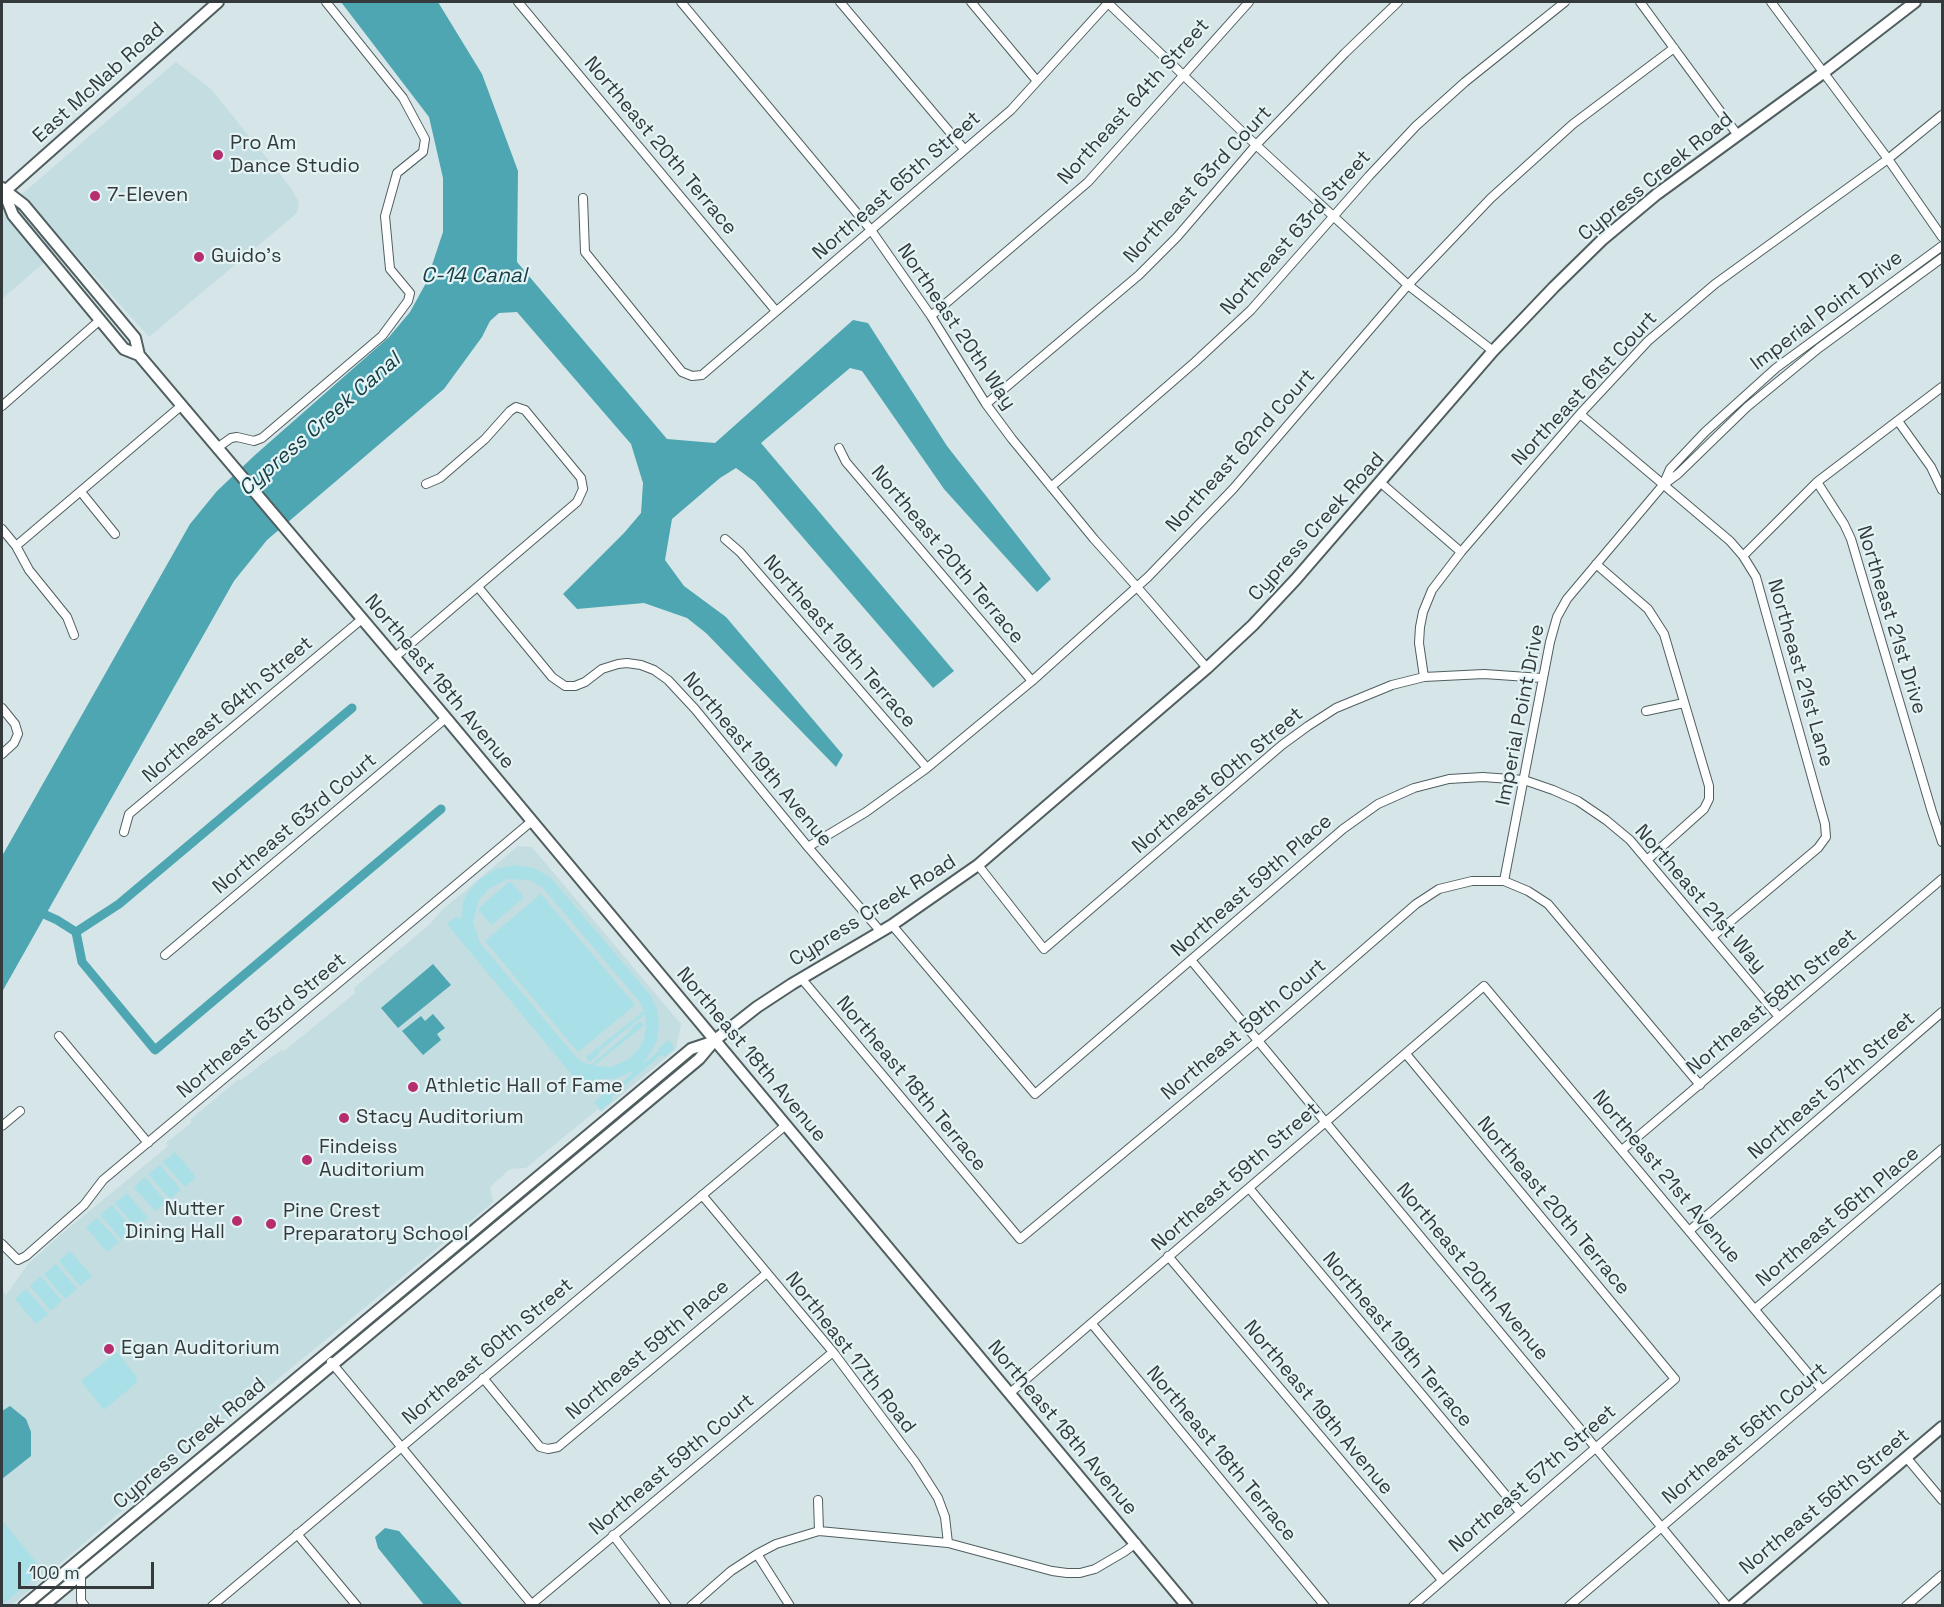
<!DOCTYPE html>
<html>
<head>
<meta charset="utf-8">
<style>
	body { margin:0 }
	#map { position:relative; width:1944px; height:1607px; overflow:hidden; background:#d6e6e8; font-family:"Space Grotesk",sans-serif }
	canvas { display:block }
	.frame { position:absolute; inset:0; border:3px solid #343a3b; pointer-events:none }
	.scale { position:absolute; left:18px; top:1562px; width:136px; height:27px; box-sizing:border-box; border:3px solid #343a3b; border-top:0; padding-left:8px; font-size:18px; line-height:21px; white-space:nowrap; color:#343a3b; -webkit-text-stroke:4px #e4f4f6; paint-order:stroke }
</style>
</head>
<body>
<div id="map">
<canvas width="1944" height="1607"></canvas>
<div class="frame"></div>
<div class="scale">100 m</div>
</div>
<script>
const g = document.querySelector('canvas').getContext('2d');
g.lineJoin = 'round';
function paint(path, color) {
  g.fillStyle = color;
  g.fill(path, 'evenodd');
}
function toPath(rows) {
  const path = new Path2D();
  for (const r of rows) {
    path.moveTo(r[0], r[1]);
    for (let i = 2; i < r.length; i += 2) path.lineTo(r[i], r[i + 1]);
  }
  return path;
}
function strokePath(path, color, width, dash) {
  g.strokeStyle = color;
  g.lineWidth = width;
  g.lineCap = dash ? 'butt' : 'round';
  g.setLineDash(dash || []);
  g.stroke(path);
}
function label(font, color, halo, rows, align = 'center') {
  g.font = font + ' "Space Grotesk",sans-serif';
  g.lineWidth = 4.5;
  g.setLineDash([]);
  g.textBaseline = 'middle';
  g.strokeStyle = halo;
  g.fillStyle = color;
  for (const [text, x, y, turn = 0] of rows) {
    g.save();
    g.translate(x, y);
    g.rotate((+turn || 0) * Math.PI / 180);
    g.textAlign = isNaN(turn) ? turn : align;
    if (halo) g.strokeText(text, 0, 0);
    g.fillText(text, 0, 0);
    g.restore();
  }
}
const built = toPath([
	[176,62,211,89,291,188,299,202,297,213,149,337,66,244,2,299,2,211],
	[518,846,532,847,681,1024,676,1049,601,1112,598,1109,526,1168,510,1169,490,1187,493,1201,491,1204,218,1428,11,1606,2,1605,2,1290,6,1295,28,1264,58,1237,168,1146,166,1143,192,1122,190,1120,239,1079,240,1081,263,1063,282,1050,284,1051,355,993,354,988,430,924,441,911]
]);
const green = toPath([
	[515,865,534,868,551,878,651,996,657,1010,659,1026,656,1043,643,1064,659,1051,658,1049,668,1040,675,1048,664,1057,662,1054,611,1097,613,1100,601,1110,594,1102,606,1092,608,1094,636,1070,614,1079,595,1079,598,1084,587,1093,447,924,457,916,461,920,463,903,467,894,480,879,496,869],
	[508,879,530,880,543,888,640,1002,644,1011,586,1057,589,1062,599,1054,598,1052,645,1014,646,1026,644,1039,638,1050,629,1059,611,1067,593,1066,644,1025,640,1021,631,1028,632,1030,591,1065,587,1064,578,1059,571,1051,480,943,473,922,479,900,488,889],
	[510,881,524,897,492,925,478,909],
	[541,894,635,1005,578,1052,485,941],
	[175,1152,196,1177,185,1187,163,1162],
	[160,1165,181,1190,170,1199,148,1174],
	[145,1177,166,1202,155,1211,134,1187],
	[127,1193,148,1218,136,1228,115,1203],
	[112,1205,133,1230,122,1240,100,1215],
	[97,1218,119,1242,107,1252,86,1227],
	[70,1251,92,1276,80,1286,59,1261],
	[56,1264,77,1289,65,1299,44,1274],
	[41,1276,62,1301,51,1311,30,1286],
	[26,1289,48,1314,36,1324,15,1299],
	[117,1352,136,1376,137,1382,104,1410,81,1381],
	[2,1520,43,1571,2,1605]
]);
const water = toPath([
	[341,2,438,2,482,74,518,171,517,262,667,439,715,443,853,320,868,323,947,446,1051,579,1037,592,944,489,862,371,850,368,761,443,954,671,933,688,755,482,736,468,720,478,672,519,665,560,684,586,726,617,843,755,836,767,706,633,687,618,644,603,577,609,563,594,624,533,641,513,643,483,631,444,517,312,499,313,490,321,482,337,444,389,267,540,234,581,2,992,2,856,190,524,217,491,255,455,389,337,410,312,426,283,443,232,443,178,429,117],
	[433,964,451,985,398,1028,381,1008],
	[433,1014,445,1028,437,1034,441,1040,423,1055,402,1031,421,1016,425,1021],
	[10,1406,26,1419,31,1432,31,1456,2,1479,2,1411],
	[385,1528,399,1531,463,1605,424,1605,378,1548,375,1537]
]);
const canal = toPath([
	[35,910,57,920,76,932,82,962,155,1050,441,809],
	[76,932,119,904,352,708]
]);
const street = toPath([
	[518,2,776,311],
	[681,2,871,230,931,316,986,404,1012,439,1094,539,1137,587,1207,668],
	[840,2,964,149],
	[971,2,1037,81],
	[1107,2,1256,145,1408,285,1493,351],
	[1640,2,1737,134],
	[1771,2,1888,159,1942,237],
	[583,198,585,252,682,372,692,376,702,375,1011,110,1109,2],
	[931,316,1088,182,1249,2],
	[986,404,1139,275,1177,237,1256,145,1345,53,1398,2],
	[2,406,100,320],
	[1580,414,1730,541,1743,556,1756,577,1825,824,1826,837,1818,848,1712,937],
	[1898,421,1931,467,1942,490],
	[217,448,231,438,237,437,254,441,262,438,382,336,408,301,410,293,390,269,385,216,397,173,423,152,425,139,403,98,326,2],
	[839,448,846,462,1032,681],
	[1817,482,1844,524,1851,539,1932,812,1942,842],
	[1381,483,1461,552],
	[1663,485,1670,469,1705,432,1776,368,1942,246],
	[1051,487,1195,362,1251,310,1369,176,1416,126,1465,82,1565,2],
	[81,492,115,534],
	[2,529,16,546,29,570,67,617,74,635],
	[725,539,740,552,927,768],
	[16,546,181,406],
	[1743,556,1817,482,1942,387],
	[1596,564,1648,609,1664,634,1709,786,1709,799,1704,809,1647,860],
	[478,587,552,677,565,686,575,686,585,682,602,669,618,664,627,663,641,665,654,670,668,680,695,709,808,847,881,932],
	[395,657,577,502,583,489,581,478,525,410,516,407,510,411,485,439,440,478,426,484],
	[1424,677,1419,643,1420,627,1423,612,1432,590,1461,552,1580,414,1648,341,1715,284,1888,159,1942,115],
	[2,708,15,724,18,734,14,743,2,754],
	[1646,711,1684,703],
	[124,832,129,814,362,619],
	[808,847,866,812,927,768,1032,681,1148,577,1233,489,1408,285,1491,198,1573,124,1674,48],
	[978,865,1044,949,1282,745,1308,726,1336,708,1392,685,1424,677,1484,674,1542,678],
	[1504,881,1550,642,1557,617,1567,599,1663,485,1678,474,1747,407,1819,348,1942,258],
	[892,925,1035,1094,1343,829,1378,804,1414,788,1449,779,1483,777,1524,780,1553,790,1578,801,1606,820,1630,840,1779,1017],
	[165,955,446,718],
	[1191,960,1727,1606],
	[801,978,1020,1239,1258,1041,1416,904,1439,889,1472,881,1504,881,1528,891,1548,904,1700,1085],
	[59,1036,148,1143],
	[1406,1054,1675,1379,1413,1606],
	[2,1126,20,1111],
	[1622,1150,1942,879],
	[1249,1188,1520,1512],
	[702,1195,833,1352,915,1462,938,1498,945,1517,948,1543],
	[1689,1231,1942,1012],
	[2,1244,18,1260,26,1256,84,1205,103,1180,532,821],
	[1168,1256,1442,1580],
	[1755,1309,1942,1149],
	[1092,1324,1325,1606],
	[331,1362,533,1606],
	[483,1378,540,1447,548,1449,558,1447,767,1273],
	[1010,1393,1484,986,1822,1390],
	[1906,1457,1942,1500],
	[818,1500,819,1531],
	[297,1534,357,1606],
	[613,1535,667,1606],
	[757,1554,790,1606],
	[81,1574,81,1601,85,1606],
	[532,1604,833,1352],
	[212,1606,786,1125],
	[691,1606,731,1571,757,1554,776,1544,819,1531,948,1543,1052,1571,1067,1573,1080,1573,1095,1569,1124,1552,1136,1543],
	[1569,1606,1942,1288],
	[1906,1606,1942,1575]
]);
const secondary = toPath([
	[2,188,24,205,135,338,139,355,446,718,1187,1606],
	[4,192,218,2],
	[4,192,13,215,124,349,139,355],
	[24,1606,691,1049,712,1042],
	[43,1606,699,1059,715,1040,757,1007,792,984,892,925,978,865,1207,668,1253,625,1296,579,1493,351,1554,287,1602,240,1657,194,1823,73,1915,2],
	[1732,1606,1942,1427]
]);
const markers = [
	[218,155,6,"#b62e6d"],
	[95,196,6,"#b62e6d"],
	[199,257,6,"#b62e6d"],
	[413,1087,6,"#b62e6d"],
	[344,1118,6,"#b62e6d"],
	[307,1160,6,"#b62e6d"],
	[237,1221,6,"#b62e6d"],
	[271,1224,6,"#b62e6d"],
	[109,1349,6,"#b62e6d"]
];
const streetNames = [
	["East McNab Road",99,83,-42],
	["Northeast 64th Street",1134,102,-48],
	["Northeast 20th Terrace",660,146,50],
	["Cypress Creek Road",1656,177,-39],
	["Northeast 63rd Court",1198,185,-47],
	["Northeast 65th Street",897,186,-41],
	["Northeast 63rd Street",1296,233,-48],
	["Imperial Point Drive",1827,311,-37],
	["Northeast 20th Way",956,327,56],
	["Northeast 61st Court",1585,389,-47],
	["Northeast 62nd Court",1241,451,-48],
	["Cypress Creek Road",1317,527,-48],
	["Northeast 20th Terrace",947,555,50],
	["Northeast 21st Drive",1891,620,73],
	["Northeast 19th Terrace",839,642,49],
	["Northeast 21st Lane",1800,673,74],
	["Northeast 18th Avenue",439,682,50],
	["Northeast 64th Street",228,710,-40],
	["Imperial Point Drive",1521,715,-79],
	["Northeast 19th Avenue",757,760,50],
	["Northeast 60th Street",1218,781,-40],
	["Northeast 63rd Court",295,824,-40],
	["Northeast 59th Place",1252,886,-41],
	["Northeast 21st Way",1700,899,49],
	["Cypress Creek Road",873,911,-32],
	["Northeast 58th Street",1772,1002,-40],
	["Northeast 63rd Street",262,1026,-40],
	["Northeast 59th Court",1244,1030,-40],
	["Northeast 18th Avenue",751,1055,50],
	["Northeast 18th Terrace",911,1084,50],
	["Northeast 57th Street",1832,1086,-41],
	["Northeast 59th Street",1236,1177,-41],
	["Northeast 21st Avenue",1666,1177,50],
	["Northeast 20th Terrace",1553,1206,50],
	["Northeast 56th Place",1838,1217,-40],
	["Northeast 20th Avenue",1472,1272,50],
	["Northeast 19th Terrace",1397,1340,50],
	["Northeast 59th Place",648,1350,-40],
	["Northeast 60th Street",488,1352,-40],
	["Northeast 17th Road",850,1353,52],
	["Northeast 19th Avenue",1318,1408,50],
	["Northeast 18th Avenue",1062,1428,50],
	["Northeast 56th Court",1745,1434,-40],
	["Cypress Creek Road",190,1444,-40],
	["Northeast 18th Terrace",1221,1454,50],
	["Northeast 59th Court",672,1465,-40],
	["Northeast 57th Street",1533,1479,-41],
	["Northeast 56th Street",1825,1502,-40]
];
const poiNames = [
	["Pro Am",230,144],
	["Dance Studio",230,167],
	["7-Eleven",107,196],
	["Guido's",211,257],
	["Athletic Hall of Fame",425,1087],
	["Stacy Auditorium",356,1118],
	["Findeiss",319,1148],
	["Auditorium",319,1171],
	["Nutter",225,1210,"right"],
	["Dining Hall",225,1233,"right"],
	["Pine Crest",283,1212],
	["Preparatory School",283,1235],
	["Egan Auditorium",121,1349]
];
const waterNames = [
	["C-14 Canal",474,276],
	["Cypress Creek Canal",320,425,-41]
];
paint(built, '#c3dde0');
paint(green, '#a9e0e8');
paint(water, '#4ea6b2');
strokePath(canal, '#4ea6b2', 9);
strokePath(street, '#505e60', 10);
strokePath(secondary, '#505e60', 14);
strokePath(street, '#fff', 8);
strokePath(secondary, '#fff', 10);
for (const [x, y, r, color] of markers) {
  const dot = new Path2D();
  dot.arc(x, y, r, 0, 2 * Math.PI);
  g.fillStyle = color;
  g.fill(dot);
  strokePath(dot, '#e4f4f6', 2);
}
label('20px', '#343a3b', '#e4f4f6', streetNames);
label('20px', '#343a3b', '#e4f4f6', poiNames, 'left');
label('italic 21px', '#164045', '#e4f4f6', waterNames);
</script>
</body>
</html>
